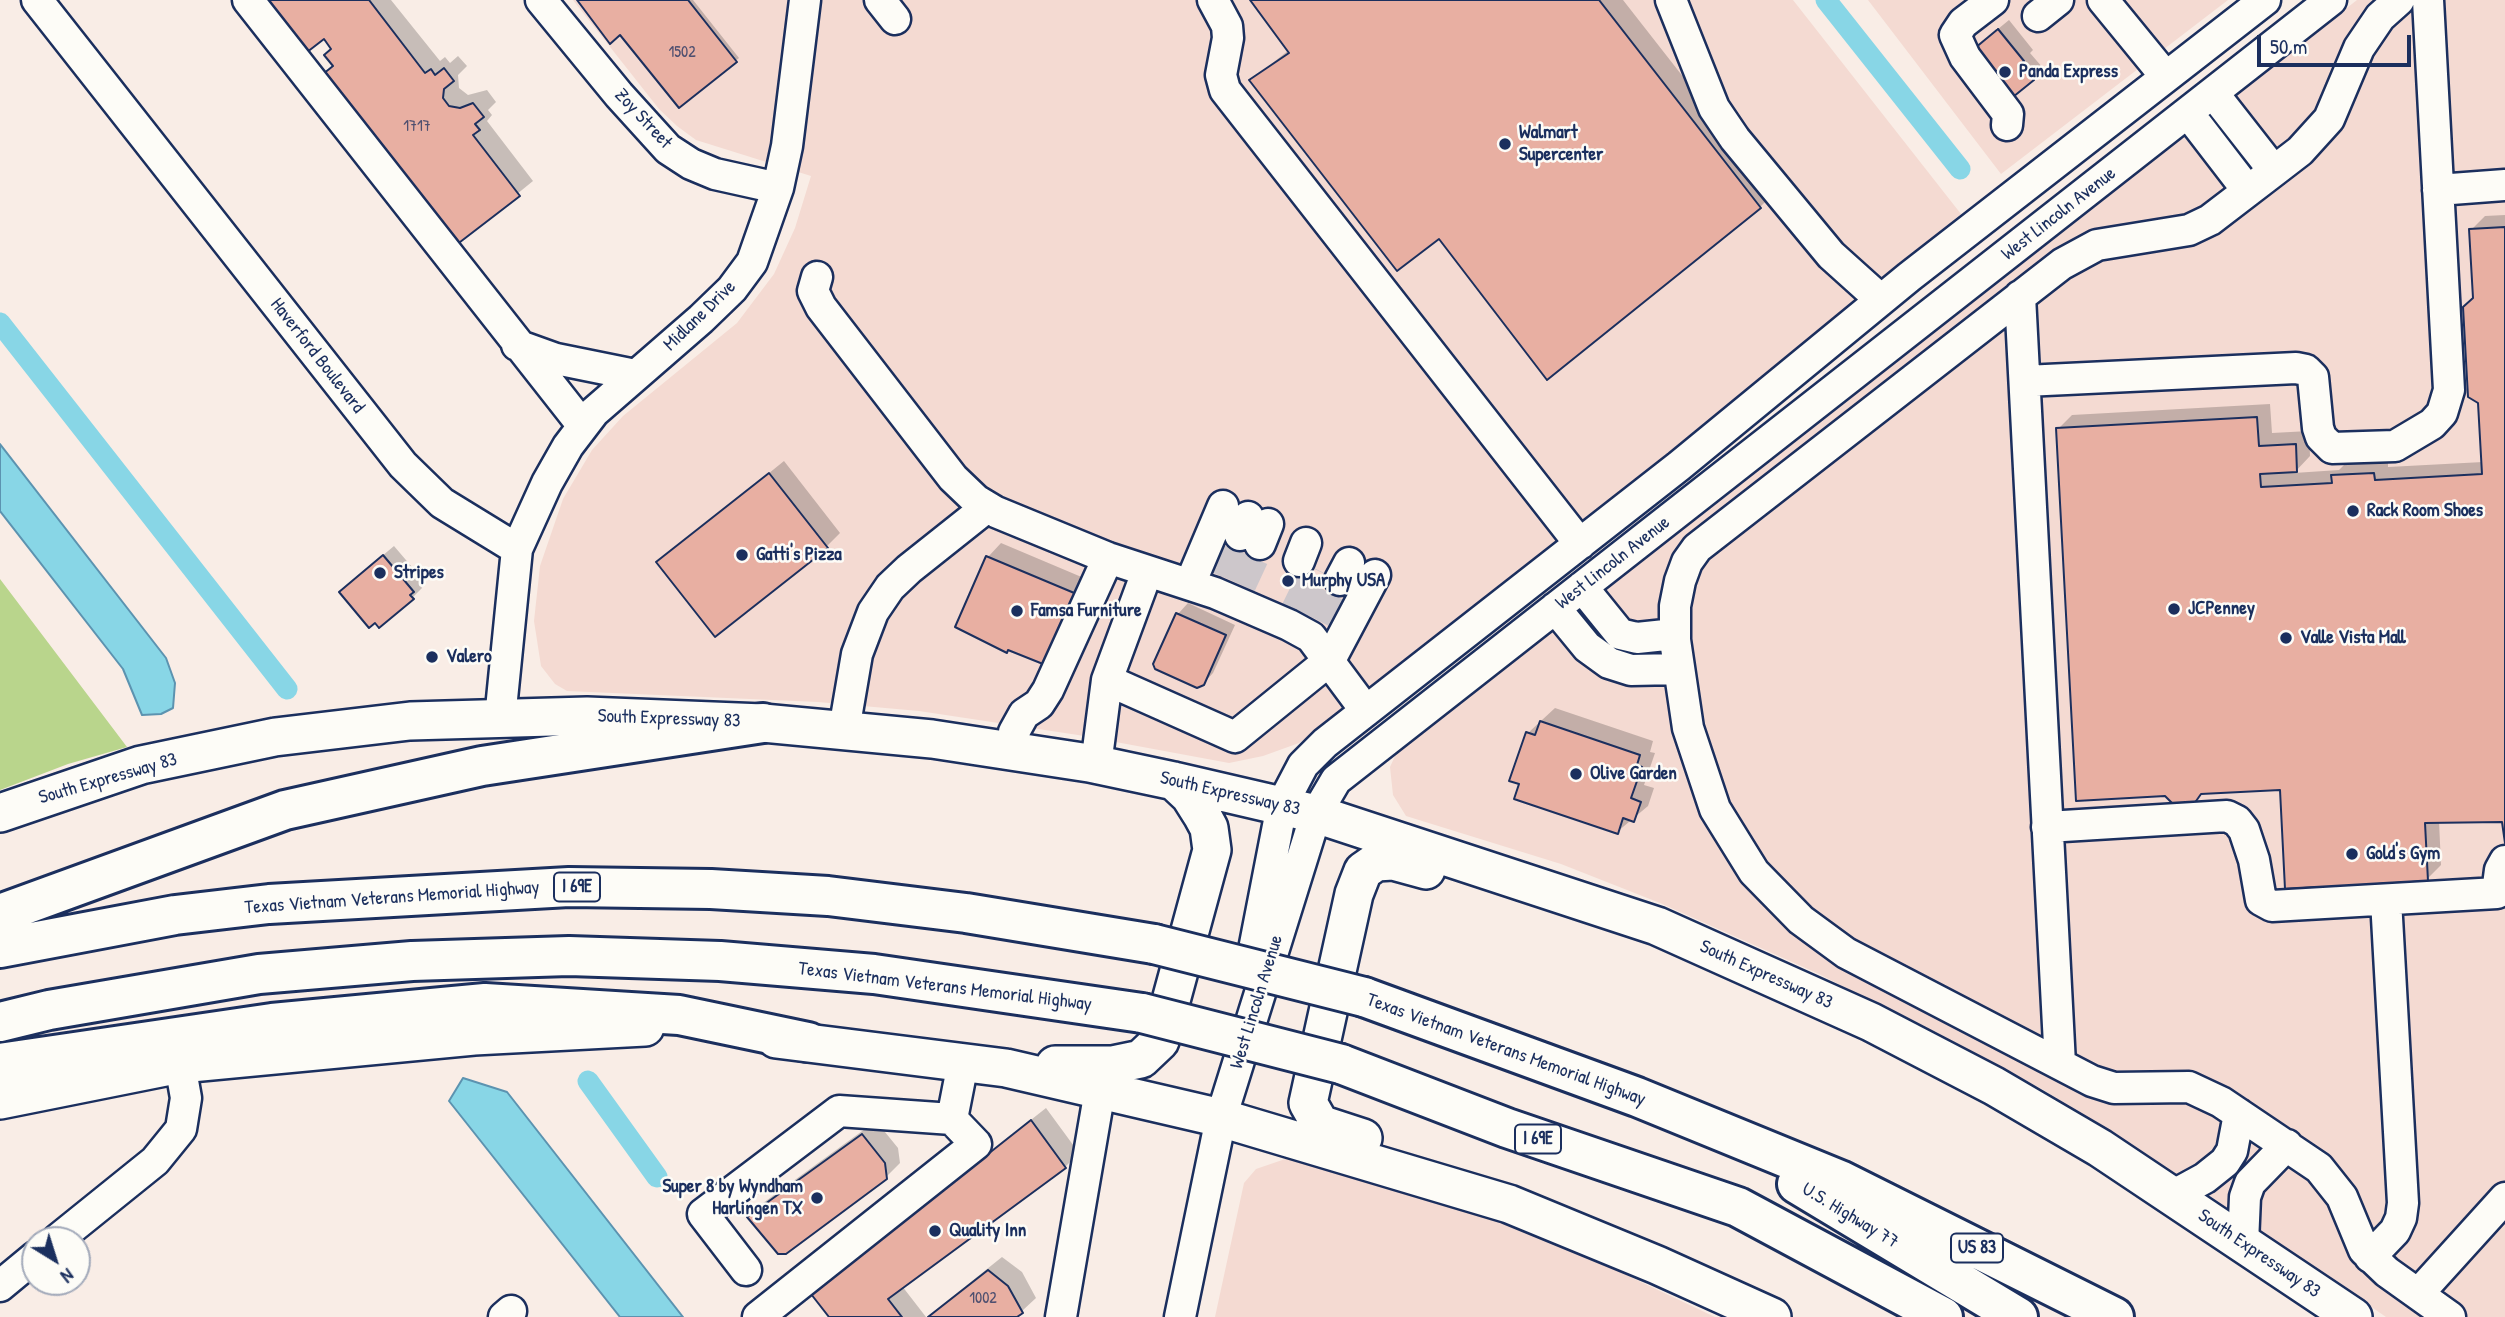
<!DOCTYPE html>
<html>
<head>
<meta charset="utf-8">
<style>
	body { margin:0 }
	#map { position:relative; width:2505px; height:1317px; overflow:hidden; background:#f9ede6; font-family:"Patrick Hand",sans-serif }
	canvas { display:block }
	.north { position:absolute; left:21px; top:1226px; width:70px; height:70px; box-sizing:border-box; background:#fdfcf7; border:2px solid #a3aaba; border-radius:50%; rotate:142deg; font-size:19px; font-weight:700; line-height:28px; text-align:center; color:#1b2f5e }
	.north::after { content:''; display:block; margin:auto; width:24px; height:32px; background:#1b2f5e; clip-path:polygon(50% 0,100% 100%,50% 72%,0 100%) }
	.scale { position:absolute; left:2257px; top:35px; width:154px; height:32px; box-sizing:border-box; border:4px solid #1b2f5e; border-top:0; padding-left:9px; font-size:21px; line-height:24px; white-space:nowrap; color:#1b2f5e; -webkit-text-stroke:5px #fdfcf7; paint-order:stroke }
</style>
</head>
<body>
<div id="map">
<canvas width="2505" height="1317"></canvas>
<div class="north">N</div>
<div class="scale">50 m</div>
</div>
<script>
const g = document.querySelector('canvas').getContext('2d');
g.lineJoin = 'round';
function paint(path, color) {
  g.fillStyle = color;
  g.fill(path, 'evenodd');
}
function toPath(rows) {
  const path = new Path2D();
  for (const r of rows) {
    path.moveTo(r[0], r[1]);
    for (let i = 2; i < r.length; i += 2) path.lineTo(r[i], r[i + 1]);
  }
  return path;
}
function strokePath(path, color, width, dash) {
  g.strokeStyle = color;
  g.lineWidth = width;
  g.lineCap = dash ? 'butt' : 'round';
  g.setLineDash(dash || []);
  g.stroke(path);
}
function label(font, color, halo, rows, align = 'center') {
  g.font = font + ' "Patrick Hand",sans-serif';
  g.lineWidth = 5;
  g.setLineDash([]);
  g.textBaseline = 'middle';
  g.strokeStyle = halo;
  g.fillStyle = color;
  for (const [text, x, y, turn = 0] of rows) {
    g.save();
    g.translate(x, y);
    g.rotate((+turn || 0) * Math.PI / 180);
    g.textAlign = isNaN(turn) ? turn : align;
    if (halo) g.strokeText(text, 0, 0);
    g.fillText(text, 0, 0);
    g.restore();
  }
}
const built = toPath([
	[573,0,1793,0,1961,214,1847,313,1394,674,1299,743,1263,756,1229,763,1078,735,919,711,818,702,567,691,555,684,541,666,534,621,540,566,563,499,592,450,623,416,737,323,774,274,795,228,811,176,696,140,677,126,659,109],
	[1868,0,2228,0,2001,174],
	[2357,0,2505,0,2505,1317,2386,1317,2213,1198,2042,1089,1819,974,1660,903,1561,864,1406,816,1393,795,1390,767,1396,754],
	[1294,1156,1314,1159,1502,1222,1567,1247,1715,1317,1215,1317,1244,1183,1256,1169]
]);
const green = toPath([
	[0,579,127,747,68,764,0,790]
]);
const water = toPath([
	[0,444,166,658,175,683,173,708,161,714,142,715,123,669,0,511,0,444],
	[463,1078,507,1092,683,1317,620,1317,449,1101,463,1078]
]);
const shadow = toPath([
	[261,0,391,0,440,61,445,57,450,63,458,56,467,66,458,75,459,88,468,95,487,90,496,102,488,110,492,115,487,121,533,181,452,247,321,78,334,65,333,48,324,36],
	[579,0,693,0,739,58,679,106,621,33,610,41],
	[1252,0,1623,0,1774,193,1760,207,1439,236,1251,80,1289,50],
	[2009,20,2033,50,2030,53,2043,68,2033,78,1981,43],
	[2505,215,2505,842,2503,820,2439,821,2441,865,2427,879,2323,889,2281,788,2203,792,2193,802,2058,429,2072,415,2270,404,2272,433,2309,431,2310,456,2294,473,2339,470,2347,462,2388,460,2388,467,2483,462,2471,230,2485,216],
	[784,461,840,533,827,546,658,563],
	[1001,543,1091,581,1048,664,976,638,988,557],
	[394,546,423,580,419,584,422,588,412,598,375,620,351,582],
	[1188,603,1235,625,1213,673,1203,684,1155,664,1178,614],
	[1555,708,1653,741,1650,752,1655,753,1644,785,1654,788,1648,806,1617,832,1521,783,1528,733],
	[1046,1108,1079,1153,1065,1167,902,1286,926,1317,831,1317,813,1294,827,1281],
	[876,1121,898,1148,900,1163,886,1177,749,1217,763,1203],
	[1002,1257,1022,1272,1036,1298,1022,1311,1014,1317,927,1317]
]);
const canal = toPath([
	[1826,0,1960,169],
	[0,323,287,689],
	[588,1081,657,1177]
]);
const building = toPath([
	[259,0,369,0,425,73,431,69,435,75,444,68,454,81,444,89,443,98,449,106,460,108,473,103,484,117,475,124,480,130,473,135,520,196,451,249,318,78,333,66,324,55,331,49,324,39,302,56,259,0],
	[577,0,688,0,737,62,679,108,620,35,610,44,577,0],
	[1250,0,1599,0,1761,208,1547,380,1439,239,1397,271,1249,80,1289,53,1250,0],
	[1998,29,2024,61,2021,64,2034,80,2008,101,1969,53,1998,29],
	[2505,227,2505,843,2502,822,2425,823,2428,881,2378,884,2379,888,2322,891,2321,887,2285,889,2280,790,2201,794,2194,804,2174,805,2165,796,2076,801,2056,428,2257,417,2259,446,2296,444,2297,472,2260,474,2261,487,2332,483,2331,475,2374,473,2375,480,2482,474,2478,403,2468,397,2463,307,2473,298,2469,229,2505,227],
	[769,473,828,548,715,637,656,562,769,473],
	[383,555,414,592,410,595,414,599,379,628,375,623,369,628,339,592,383,555],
	[986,556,1079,595,1048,666,1008,650,1007,653,955,627,986,556],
	[1176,613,1226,635,1204,685,1197,688,1155,669,1153,664,1176,613],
	[1540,721,1640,755,1637,765,1642,767,1631,798,1641,802,1634,822,1623,818,1618,834,1514,799,1519,784,1509,781,1526,732,1535,735,1540,721],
	[1031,1120,1066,1168,888,1299,902,1317,829,1317,811,1294,1031,1120],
	[862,1134,885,1163,887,1179,786,1254,778,1254,747,1217,862,1134],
	[988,1270,1008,1286,1023,1313,1017,1317,928,1317,988,1270]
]);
const minorTunnel = toPath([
	[1223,577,1240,535],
	[1241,585,1260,544],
	[1296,610,1316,569],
	[1319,621,1340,580]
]);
const minor = toPath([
	[37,0,403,465,442,503,517,549],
	[248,0,583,426],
	[541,0,619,95,668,149,691,164,715,174,778,188],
	[880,0,895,19],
	[1213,0,1227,26,1228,38,1221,75,1225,90,1580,544],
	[1671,0,1714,108,1735,139,1831,255,1881,300],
	[1993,0,1963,23,1955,35,1965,57,2008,114,2007,125],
	[2103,0,2166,77],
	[2399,0,2380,17,2359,48,2329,119,2300,151,2274,171,2210,220,2189,230,2097,245,2062,264,1697,548,1687,562,1680,581,1675,606,1675,640,1688,728,1715,809,1754,872,1801,920,1846,953,2092,1081,2114,1088,2189,1087,2221,1102,2319,1168,2342,1197,2364,1250,2387,1272,2450,1317],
	[2038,16,2058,0],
	[2213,93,2274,171],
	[2188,113,2248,191],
	[2438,190,2505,185],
	[817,277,813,291,821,307,953,478,976,500,996,512,1108,558,1215,593,1289,625,1311,637,1366,711],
	[2020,296,2060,1064],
	[517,345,556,359,635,375],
	[2025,381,2296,368,2306,370,2313,377,2318,428,2321,437,2332,448,2395,446,2432,424,2442,413,2449,390,2428,0],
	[1240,535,1248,517],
	[1260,544,1268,524],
	[1299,561,1306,543],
	[1340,580,1349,563],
	[1190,584,1223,506],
	[1582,587,1620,634,1637,638,1675,634],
	[1555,608,1587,647,1609,663,1631,670,1678,669],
	[1107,680,1235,737,1330,660,1375,575],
	[500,719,517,549,547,483,568,446,594,412,701,319,732,289,752,262,778,188,787,146,805,0],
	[844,730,857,654,873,612,890,587,909,569,987,507],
	[1012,751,1014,732,1024,714,1039,704,1048,690,1108,558],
	[1096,765,1107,680,1147,572],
	[2047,827,2227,816,2237,821,2244,830,2254,860,2261,900,2272,906,2497,893,2500,870,2505,861],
	[1250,970,1282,805,1303,765,1325,743,1679,466,1909,277,2265,0],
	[2172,1196,2205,1178,2225,1162,2232,1151,2239,1114],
	[57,1240,155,1161,181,1129,186,1098,180,1064],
	[2243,1243,2245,1197,2250,1183,2287,1145],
	[2370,1257,2395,1231,2401,1218,2403,1203,2386,900],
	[746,1270,703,1214,839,1111,952,1119,963,1063],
	[0,1286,35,1257],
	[2418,1294,2505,1198],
	[504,1317,511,1311],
	[758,1317,976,1144,952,1119],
	[1061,1317,1100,1090],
	[1180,1317,1221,1118,1316,814,1336,780,2331,0]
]);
const major = toPath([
	[0,813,141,765,275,737,410,721,587,716,763,723,932,739,1089,763,1174,781,1316,814,1657,926,1871,1022,1994,1086,2100,1148,2353,1317],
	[776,1039,1006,1068,1221,1118,1509,1204,1657,1265,1772,1317],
	[1055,1065,1112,1065,1141,1059,1160,1041,1212,850,1209,828,1202,815,1190,796,1174,781],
	[0,1100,180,1064,474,1036,645,1027],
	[1363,1138,1320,1124,1308,1103,1354,894,1363,871,1376,862,1393,861,1426,870]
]);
const highway = toPath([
	[0,914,285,810,482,766,763,723],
	[0,948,175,915,269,904,569,887,711,889,828,896,966,913,1154,944],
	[1364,997,1637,1097,1840,1180,2114,1317],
	[0,1022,49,1010,259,974,412,961,569,956,720,961,874,974,1142,1013],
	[0,1063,272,1023,485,1003,679,1015,808,1042],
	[1341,1064,1507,1128,1738,1207,1943,1317],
	[1797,1184,2018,1317]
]);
const highwayBridge = toPath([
	[1154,944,1364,997],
	[1142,1013,1341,1064]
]);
const markers = [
	[2005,72,7,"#1b2f5e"],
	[1505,144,7,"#1b2f5e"],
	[2353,511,7,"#1b2f5e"],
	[742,555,7,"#1b2f5e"],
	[380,573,7,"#1b2f5e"],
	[1288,581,7,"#1b2f5e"],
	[2174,609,7,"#1b2f5e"],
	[1017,611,7,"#1b2f5e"],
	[2286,638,7,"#1b2f5e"],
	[432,657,7,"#1b2f5e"],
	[1576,774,7,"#1b2f5e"],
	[2352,854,7,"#1b2f5e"],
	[817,1198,7,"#1b2f5e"],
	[935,1231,7,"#1b2f5e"]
];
const numberNames = [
	["1502",682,53],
	["1717",417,127],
	["1002",983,1299]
];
const shields = [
	[577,887,46],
	[1538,1139,46],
	[1977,1248,52]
];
const shieldNames = [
	["I 69E",577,887],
	["I 69E",1538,1139],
	["US 83",1977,1248]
];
const poiNames = [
	["Panda Express",2019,72],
	["Walmart",1519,133],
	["Supercenter",1519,155],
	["Rack Room Shoes",2367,511],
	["Gatti's Pizza",756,555],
	["Stripes",394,573],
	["Murphy USA",1302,581],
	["JCPenney",2188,609],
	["Famsa Furniture",1031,611],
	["Valle Vista Mall",2300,638],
	["Valero",446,657],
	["Olive Garden",1590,774],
	["Gold's Gym",2366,854],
	["Super 8 by Wyndham",803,1187,"right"],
	["Harlingen TX",803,1209,"right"],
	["Quality Inn",949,1231]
];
const streetNames = [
	["Zoy Street",643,119,47],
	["West Lincoln Avenue",2059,214,-38],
	["Midlane Drive",700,316,-44],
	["Haverford Boulevard",317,356,52],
	["West Lincoln Avenue",1613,563,-38],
	["South Expressway 83",669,719,2],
	["South Expressway 83",108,779,-16],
	["South Expressway 83",1230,794,13],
	["Texas Vietnam Veterans Memorial Highway",392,898,-4],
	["South Expressway 83",1766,975,24],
	["Texas Vietnam Veterans Memorial Highway",945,987,7],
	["West Lincoln Avenue",1257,1002,-73],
	["Texas Vietnam Veterans Memorial Highway",1506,1050,20],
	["U.S. Highway 77",1850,1216,31],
	["South Expressway 83",2259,1254,34]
];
paint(built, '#f4dad2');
paint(green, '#b9d58c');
paint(water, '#88d6e6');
strokePath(water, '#5c93b0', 2);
paint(shadow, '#0003');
strokePath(canal, '#88d6e6', 21);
paint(building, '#e8afa2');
strokePath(building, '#1b2f5e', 2);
strokePath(minorTunnel, '#cdc7cb', 30, [30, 15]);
strokePath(minor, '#1b2f5e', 35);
strokePath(major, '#1b2f5e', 42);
strokePath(highway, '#1b2f5e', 44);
strokePath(minor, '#fdfcf7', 30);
strokePath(major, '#fdfcf7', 37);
strokePath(highway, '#fdfcf7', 38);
strokePath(highwayBridge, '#1b2f5e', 44, []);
strokePath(highwayBridge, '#fdfcf7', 38);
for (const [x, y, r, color] of markers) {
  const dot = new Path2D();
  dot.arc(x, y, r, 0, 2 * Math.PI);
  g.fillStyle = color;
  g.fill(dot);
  strokePath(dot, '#fdfcf7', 2.5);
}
label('16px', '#4e4f6f', null, numberNames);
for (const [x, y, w] of shields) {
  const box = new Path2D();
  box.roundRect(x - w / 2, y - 14.5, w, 29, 5);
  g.fillStyle = '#fdfcf7';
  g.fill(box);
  strokePath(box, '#1b2f5e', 2);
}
label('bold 18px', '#1b2f5e', null, shieldNames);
label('bold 19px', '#1b2f5e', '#fdfcf7', poiNames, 'left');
label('19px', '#1b2f5e', '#fdfcf7', streetNames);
</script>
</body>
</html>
